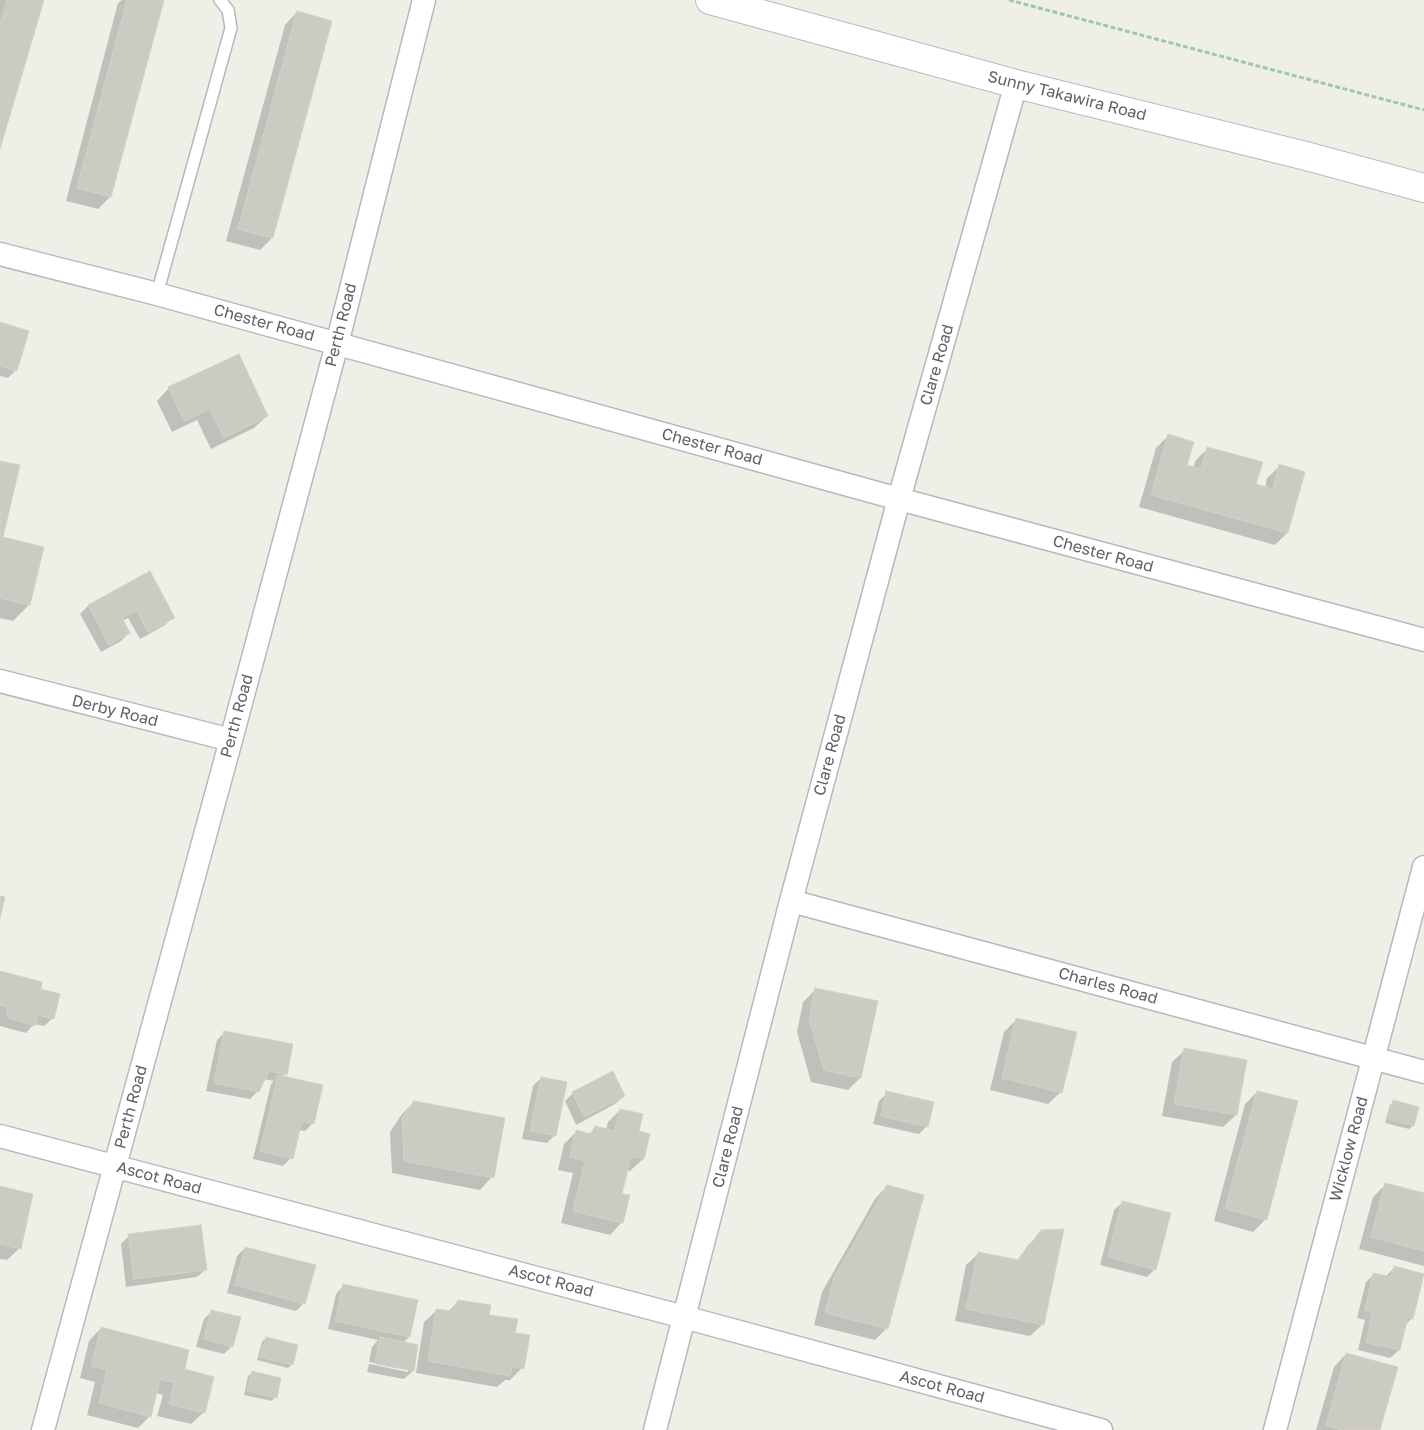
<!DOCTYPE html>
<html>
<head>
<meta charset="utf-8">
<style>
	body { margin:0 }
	canvas { display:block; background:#f0efe7 }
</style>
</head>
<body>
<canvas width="1424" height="1430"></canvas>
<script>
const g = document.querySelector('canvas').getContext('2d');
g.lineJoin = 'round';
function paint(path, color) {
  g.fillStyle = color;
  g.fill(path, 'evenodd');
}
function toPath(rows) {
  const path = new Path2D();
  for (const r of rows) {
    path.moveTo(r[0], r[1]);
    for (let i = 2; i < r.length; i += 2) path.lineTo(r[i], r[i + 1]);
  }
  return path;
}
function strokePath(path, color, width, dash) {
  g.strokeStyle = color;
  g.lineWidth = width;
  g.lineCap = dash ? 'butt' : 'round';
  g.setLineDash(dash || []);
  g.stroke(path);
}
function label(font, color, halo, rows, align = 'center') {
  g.font = font + ' "Golos Text",sans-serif';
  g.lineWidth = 4;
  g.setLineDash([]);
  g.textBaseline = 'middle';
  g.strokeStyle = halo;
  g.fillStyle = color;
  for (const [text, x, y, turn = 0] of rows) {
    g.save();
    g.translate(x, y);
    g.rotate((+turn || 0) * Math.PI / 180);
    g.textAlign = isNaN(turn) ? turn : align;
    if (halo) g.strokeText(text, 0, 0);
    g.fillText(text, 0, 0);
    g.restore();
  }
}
const shadow = toPath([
	[0,0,42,0,0,145],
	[122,0,162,0,110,197,98,209,66,201,118,3],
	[297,12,272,238,260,250,226,241,285,25],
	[0,323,16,370,8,378,0,376],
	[169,388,267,416,254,428,211,449,197,420,172,432,157,401],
	[1168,436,1186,466,1193,468,1196,460,1208,448,1255,485,1265,488,1267,478,1280,466,1304,473,1287,533,1275,545,1139,507,1156,448],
	[0,462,1,538,29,605,13,621,0,618],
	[149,572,173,617,165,625,140,639,128,618,122,621,129,633,121,641,101,652,80,614,88,606],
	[0,972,39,990,53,1018,44,1026,34,1024,26,1033,0,1026],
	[816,989,860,1078,848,1090,811,1082,797,1032,803,1002],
	[1017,1019,1061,1092,1048,1104,990,1090,1004,1032],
	[225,1032,285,1074,282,1077,313,1123,305,1131,298,1130,291,1158,283,1166,253,1159,271,1084,274,1081,264,1079,258,1091,250,1099,206,1091,217,1040],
	[1185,1050,1236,1115,1223,1127,1162,1116,1172,1062],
	[541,1078,555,1135,547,1143,522,1139,533,1086],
	[1257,1092,1266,1219,1253,1232,1214,1221,1245,1104],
	[573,1093,624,1096,615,1104,576,1125,565,1101],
	[887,1093,927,1126,919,1134,873,1124,879,1101],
	[414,1102,492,1177,480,1190,392,1173,390,1132,402,1114],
	[1394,1102,1413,1126,1409,1129,1385,1123,1390,1105],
	[620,1110,637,1132,649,1135,643,1159,630,1171,626,1170,621,1195,622,1222,610,1235,561,1223,573,1173,558,1170,564,1144,576,1132,589,1134,596,1128,606,1130,608,1122],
	[1386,1184,1424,1195,1424,1266,1359,1249,1373,1197],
	[887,1186,887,1328,875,1340,814,1325,822,1292,875,1199],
	[0,1188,20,1248,7,1260,0,1259],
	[1123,1202,1155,1269,1147,1277,1100,1265,1114,1210],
	[1042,1232,1043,1324,1030,1336,955,1321,966,1265,979,1253,1017,1261,1029,1244],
	[129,1236,206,1269,197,1277,126,1287,121,1244],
	[245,1248,304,1303,296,1311,227,1293,237,1256],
	[1394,1268,1412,1318,1404,1327,1399,1350,1390,1358,1358,1350,1365,1320,1357,1318,1366,1282,1374,1274,1385,1277],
	[344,1285,417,1301,409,1337,403,1343,417,1346,413,1371,404,1379,367,1372,369,1364,408,1372,408,1369,369,1362,372,1347,378,1340,328,1329,336,1294],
	[458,1301,487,1316,514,1334,522,1368,510,1380,505,1380,497,1387,416,1373,424,1322,437,1310,448,1312],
	[212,1311,232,1346,224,1354,196,1347,204,1319],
	[101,1328,183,1370,204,1412,191,1424,157,1416,163,1395,156,1393,150,1416,138,1428,87,1415,95,1382,80,1378,89,1341],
	[266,1338,292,1364,288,1368,257,1360,262,1342],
	[1346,1354,1379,1430,1316,1430,1334,1367],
	[252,1373,275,1397,272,1401,244,1395,248,1376]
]);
const building = toPath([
	[7,0,44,0,0,149,0,25,7,0],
	[127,0,164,0,111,197,77,188,127,0],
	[297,11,332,21,273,238,238,229,297,11],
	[0,322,29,331,17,371,0,366,0,322],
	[239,354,268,416,224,438,210,409,184,421,168,387,239,354],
	[1168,434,1194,442,1187,465,1201,469,1207,447,1263,462,1256,484,1273,489,1279,464,1305,472,1288,533,1151,495,1168,434],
	[0,461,20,465,3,537,44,547,30,605,0,598,0,461],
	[150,571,175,618,148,632,137,611,122,618,130,633,109,645,88,605,150,571],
	[0,896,5,897,0,918,0,896],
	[0,971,42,982,41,989,60,994,54,1019,38,1015,35,1026,8,1018,7,1007,0,1005,0,971],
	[815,988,878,1001,861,1078,824,1070,809,1019,815,988],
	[1016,1018,1077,1032,1062,1093,1002,1078,1016,1018],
	[224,1031,293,1044,287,1075,269,1071,259,1092,214,1083,224,1031],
	[1184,1048,1247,1060,1237,1115,1174,1104,1184,1048],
	[613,1071,625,1096,584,1117,572,1092,613,1071],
	[278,1075,323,1085,314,1124,302,1121,293,1159,260,1151,278,1075],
	[541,1077,567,1082,556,1136,530,1131,541,1077],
	[886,1091,934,1102,928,1127,881,1116,886,1091],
	[1257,1091,1298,1101,1267,1220,1225,1209,1257,1091],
	[1393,1100,1419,1107,1414,1126,1388,1119,1393,1100],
	[414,1101,505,1118,494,1178,404,1161,402,1118,414,1101],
	[620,1109,643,1114,639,1131,650,1134,644,1159,631,1156,622,1194,630,1195,623,1223,573,1211,585,1161,570,1157,576,1130,591,1134,595,1126,614,1131,620,1109],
	[1385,1183,1424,1193,1424,1251,1371,1237,1385,1183],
	[887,1185,924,1195,888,1329,825,1313,834,1278,887,1185],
	[0,1186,33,1194,21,1249,0,1244,0,1186],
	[1122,1201,1171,1213,1156,1270,1108,1257,1122,1201],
	[201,1225,207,1270,134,1279,128,1234,201,1225],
	[1064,1229,1044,1325,966,1309,978,1252,1019,1260,1041,1230,1064,1229],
	[245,1247,316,1265,305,1304,235,1285,245,1247],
	[1394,1266,1424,1274,1413,1319,1408,1317,1400,1350,1366,1343,1372,1312,1365,1310,1373,1273,1391,1277,1394,1266],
	[343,1284,418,1300,410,1337,335,1321,343,1284],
	[458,1300,491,1305,489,1315,518,1319,515,1333,530,1335,524,1369,512,1367,510,1376,428,1361,436,1309,452,1311,458,1300],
	[211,1310,241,1317,233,1347,204,1339,211,1310],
	[101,1327,189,1350,185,1369,214,1377,205,1413,169,1404,174,1383,160,1379,151,1417,99,1403,107,1370,91,1366,101,1327],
	[266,1337,298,1345,293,1365,260,1357,266,1337],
	[380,1337,418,1345,414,1371,375,1364,380,1337],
	[1346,1353,1398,1367,1380,1430,1342,1430,1326,1425,1346,1353],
	[252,1371,281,1378,277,1398,247,1391,252,1371]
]);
const path = toPath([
	[1009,0,1424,110]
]);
const lane = toPath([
	[157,294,231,28,228,10,220,0]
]);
const street = toPath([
	[0,254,157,294,899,499,1424,640],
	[0,681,231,740],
	[791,901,1424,1072],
	[0,1136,684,1317,1101,1430],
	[43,1430,231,740,337,344,424,0],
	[655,1430,791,901,899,499,1016,84],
	[1275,1430,1424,867]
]);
const secondary = toPath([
	[710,0,1016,84,1306,156,1424,188]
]);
const streetNames = [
	["Sunny Takawira Road",1067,96,14],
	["Chester Road",264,323,15],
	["Perth Road",341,325,-76],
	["Clare Road",937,365,-74],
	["Chester Road",712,447,15],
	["Chester Road",1103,554,15],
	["Derby Road",115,711,14],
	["Perth Road",237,716,-75],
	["Clare Road",830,755,-75],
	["Charles Road",1108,986,15],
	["Perth Road",131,1107,-75],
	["Clare Road",728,1147,-76],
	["Wicklow Road",1349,1149,-75],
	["Ascot Road",159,1178,15],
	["Ascot Road",551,1281,15],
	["Ascot Road",942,1387,15]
];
paint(shadow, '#0003');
paint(building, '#cbcac3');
strokePath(building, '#d4d2c5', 1);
strokePath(lane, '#b7b8bd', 14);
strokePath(street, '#b7b8bd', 25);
strokePath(secondary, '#b8bac0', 30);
strokePath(path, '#9ec6b1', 3, [5, 2.5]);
strokePath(lane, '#fff', 11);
strokePath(street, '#fff', 22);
strokePath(secondary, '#fff', 28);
label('16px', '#5e6166', '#fff', streetNames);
</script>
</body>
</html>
